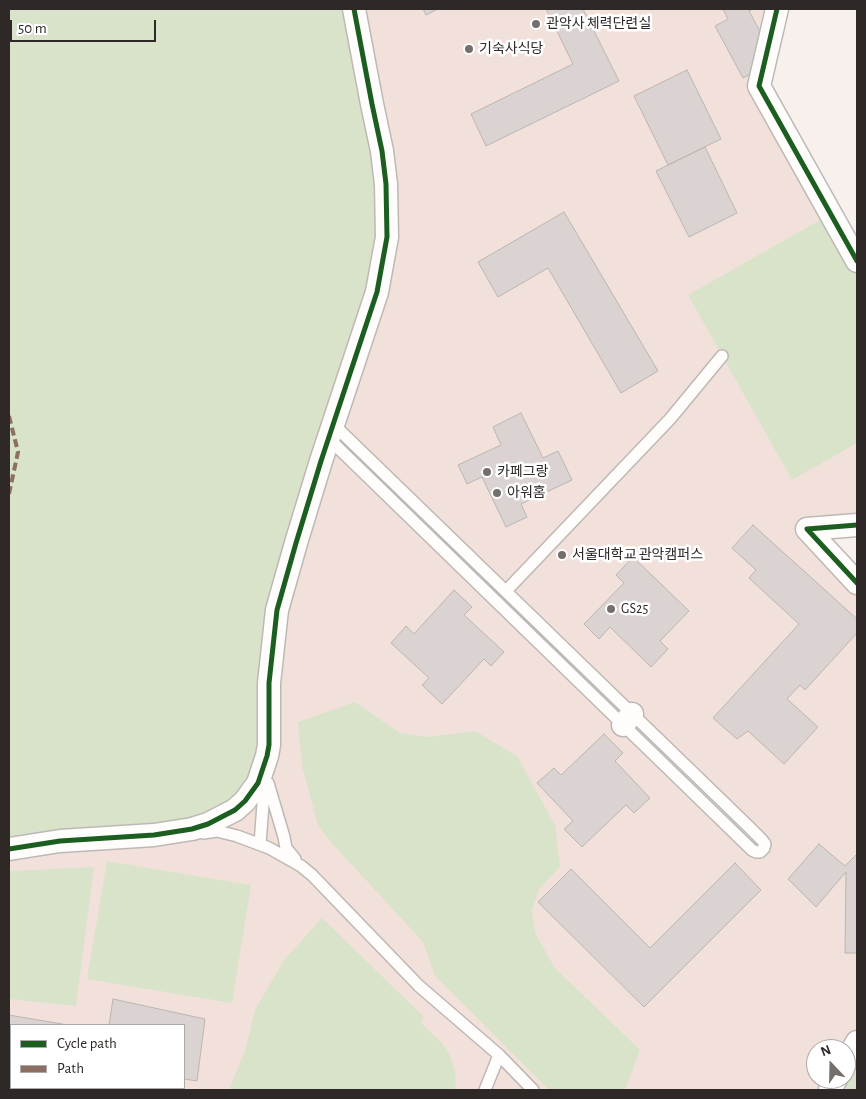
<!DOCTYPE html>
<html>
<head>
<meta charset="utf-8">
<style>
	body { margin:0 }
	#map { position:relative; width:866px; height:1099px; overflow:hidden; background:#f8f0ed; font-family:"Alegreya Sans",sans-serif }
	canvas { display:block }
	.frame { position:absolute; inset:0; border:10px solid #2e2927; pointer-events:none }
	.legend { position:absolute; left:10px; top:1024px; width:175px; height:65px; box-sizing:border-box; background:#fff; border:1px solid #aba9a9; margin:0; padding:6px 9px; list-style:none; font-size:15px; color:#2e2927 }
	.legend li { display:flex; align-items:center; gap:10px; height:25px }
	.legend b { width:25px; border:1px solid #aba9a9 }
	.north { position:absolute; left:806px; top:1039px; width:50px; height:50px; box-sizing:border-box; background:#fff; border:1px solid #aba9a9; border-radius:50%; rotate:339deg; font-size:14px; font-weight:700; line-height:20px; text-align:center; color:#2e2927 }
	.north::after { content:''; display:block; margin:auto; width:18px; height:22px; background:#756f6c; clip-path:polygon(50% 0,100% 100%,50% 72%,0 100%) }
	.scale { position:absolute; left:10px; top:20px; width:146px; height:22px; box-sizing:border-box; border:2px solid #2e2927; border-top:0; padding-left:6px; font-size:15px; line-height:18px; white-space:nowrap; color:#2e2927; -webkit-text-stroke:4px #fff; paint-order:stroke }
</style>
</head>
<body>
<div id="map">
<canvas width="866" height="1099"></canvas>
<div class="frame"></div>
<ul class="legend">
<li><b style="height:6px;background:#1b5e20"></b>Cycle path</li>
<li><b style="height:6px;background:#8d6e63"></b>Path</li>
</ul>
<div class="north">N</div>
<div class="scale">50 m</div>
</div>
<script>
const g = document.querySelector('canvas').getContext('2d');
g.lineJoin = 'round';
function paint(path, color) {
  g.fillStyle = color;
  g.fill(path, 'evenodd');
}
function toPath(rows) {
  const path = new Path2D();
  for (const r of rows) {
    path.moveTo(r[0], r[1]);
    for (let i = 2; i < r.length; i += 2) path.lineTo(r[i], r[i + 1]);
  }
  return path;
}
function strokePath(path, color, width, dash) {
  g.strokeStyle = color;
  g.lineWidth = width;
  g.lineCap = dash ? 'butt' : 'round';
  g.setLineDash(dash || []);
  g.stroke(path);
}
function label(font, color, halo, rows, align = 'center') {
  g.font = font + ' "Alegreya Sans","Noto Sans KR",sans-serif';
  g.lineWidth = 5;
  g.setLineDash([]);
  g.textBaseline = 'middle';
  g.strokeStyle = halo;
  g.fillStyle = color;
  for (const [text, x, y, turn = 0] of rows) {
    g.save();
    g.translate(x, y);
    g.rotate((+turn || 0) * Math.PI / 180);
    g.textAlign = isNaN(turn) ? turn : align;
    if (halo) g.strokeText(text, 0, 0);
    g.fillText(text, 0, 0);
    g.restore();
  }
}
const built = toPath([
	[354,9,777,9,759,86,857,261,857,525,808,529,857,583,857,1042,846,1049,816,1049,816,1079,836,1079,830,1090,9,1090,9,849],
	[11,1025,184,1025,184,1088,11,1088]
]);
const green = toPath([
	[9,9,354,9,387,237,296,543,267,756,222,818,9,849],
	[829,215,857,264,857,443,792,480,688,295],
	[355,702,400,733,429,737,475,731,517,756,555,825,560,867,539,889,532,910,535,933,555,968,640,1050,625,1090,549,1090,435,976,423,942,329,840,318,825,302,766,298,722],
	[107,861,251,885,232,1003,87,979],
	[94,867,76,1006,9,999,9,871],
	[322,918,424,1017,421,1023,442,1043,450,1056,455,1073,456,1090,229,1090,246,1048,255,1010,284,960],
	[857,1060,857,1090,839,1090]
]);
const building = toPath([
	[423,9,438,9,426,15,423,9],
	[546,9,583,9,619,81,486,146,471,114,573,64,546,9],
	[723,9,753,9,749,11,776,61,743,78,715,26,728,19,723,9],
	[687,70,721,139,668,165,634,96,687,70],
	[705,147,737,213,689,237,656,171,705,147],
	[564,212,658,371,621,393,548,268,498,297,478,262,564,212],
	[521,413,543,458,558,451,572,480,521,504,527,517,506,527,482,477,467,484,458,465,501,445,493,427,521,413],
	[753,525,857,619,857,633,805,690,800,685,787,699,818,727,784,764,748,731,737,739,713,718,799,624,749,578,756,570,732,548,753,525],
	[633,557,689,611,660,641,668,649,651,667,610,627,599,639,584,624,624,583,616,575,633,557],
	[454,590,472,607,464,615,504,652,491,666,484,659,442,704,422,685,429,678,391,643,406,626,414,634,454,590],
	[604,734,623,753,615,761,650,798,634,813,626,805,582,847,564,829,573,821,537,783,554,768,561,775,604,734],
	[819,844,845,866,857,854,857,953,845,953,846,872,816,907,788,879,819,844],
	[735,863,761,890,644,1007,538,902,571,869,650,948,735,863],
	[113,999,205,1019,197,1081,184,1079,184,1025,109,1025,113,999],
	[9,1015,68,1025,11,1025,11,1084,9,1083,9,1015],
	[35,1088,57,1088,56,1090,35,1088]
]);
const lane = toPath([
	[328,438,752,850,756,852,760,852,764,848,765,844,762,840,748,826,333,424],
	[506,591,670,419,722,356],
	[268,783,284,837,286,848,295,859],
	[203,833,217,831,237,836,269,848,301,866,312,875,419,986,499,1055,533,1090],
	[260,844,265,778],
	[156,1088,167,1090],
	[485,1090,499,1055]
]);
const street = toPath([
	[777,9,759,86,857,261],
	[857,525,807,529,857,583],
	[623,725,632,714],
	[9,849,60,841,154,835,192,829,208,824,235,810,245,801,258,783,267,756,269,745,269,683,277,610,296,543,321,461,377,292,387,237,386,184,382,151,372,104,354,9],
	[846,1062,857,1042],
	[830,1090,836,1079]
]);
const quiet = toPath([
	[9,416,18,452,9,494]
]);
const cycleway = toPath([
	[777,9,759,86,857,261],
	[857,525,807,529,857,583],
	[9,849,60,841,154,835,192,829,208,824,235,810,245,801,258,783,267,756,269,745,269,683,277,610,296,543,321,461,377,292,387,237,386,184,382,151,372,104,354,9]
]);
const markers = [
	[536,24,5,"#756f6c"],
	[469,49,5,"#756f6c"],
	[487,472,5,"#756f6c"],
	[497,493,5,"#756f6c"],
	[562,555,5,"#756f6c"],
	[611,609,5,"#756f6c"]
];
const poiNames = [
	["관악사 체력단련실",546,24],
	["기숙사식당",479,49],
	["카페그랑",497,472],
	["아워홈",507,493],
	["서울대학교 관악캠퍼스",572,555],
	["GS25",621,609]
];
paint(built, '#f2e1db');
paint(green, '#d9e3ca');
paint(building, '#dad3d1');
strokePath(building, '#bcb6b3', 1);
strokePath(lane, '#beb8b5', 14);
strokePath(street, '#beb8b5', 25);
strokePath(lane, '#fefdfc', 11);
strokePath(street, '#fefdfc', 22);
strokePath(quiet, '#8d6e63', 4, [8, 4]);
strokePath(cycleway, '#1b5e20', 5);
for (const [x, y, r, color] of markers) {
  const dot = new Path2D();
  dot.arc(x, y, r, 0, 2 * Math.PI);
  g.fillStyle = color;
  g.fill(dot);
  strokePath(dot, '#fff', 2);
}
label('14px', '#2e2927', '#fff', poiNames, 'left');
</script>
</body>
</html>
